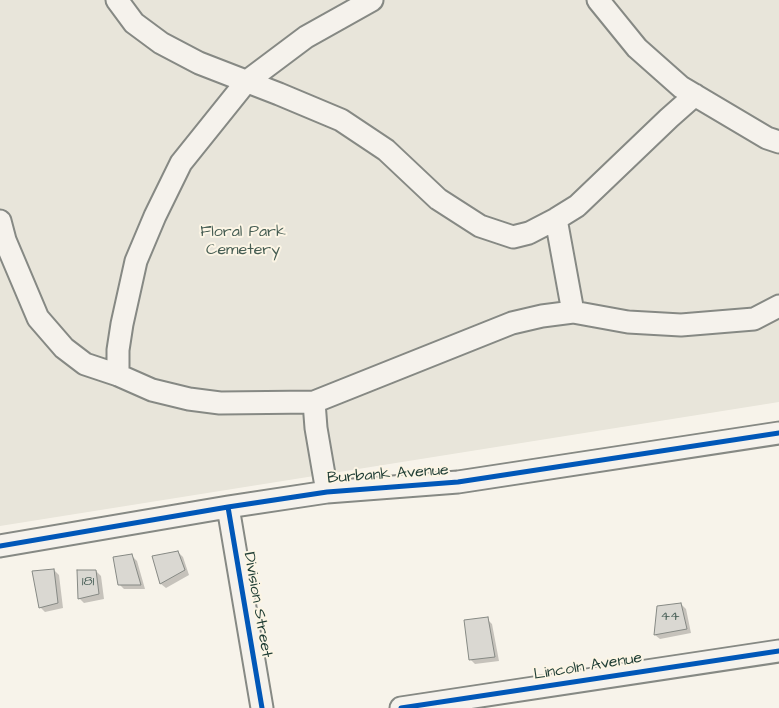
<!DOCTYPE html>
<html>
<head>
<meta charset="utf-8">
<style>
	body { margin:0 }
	canvas { display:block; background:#f7f3ea }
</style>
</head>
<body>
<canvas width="779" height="708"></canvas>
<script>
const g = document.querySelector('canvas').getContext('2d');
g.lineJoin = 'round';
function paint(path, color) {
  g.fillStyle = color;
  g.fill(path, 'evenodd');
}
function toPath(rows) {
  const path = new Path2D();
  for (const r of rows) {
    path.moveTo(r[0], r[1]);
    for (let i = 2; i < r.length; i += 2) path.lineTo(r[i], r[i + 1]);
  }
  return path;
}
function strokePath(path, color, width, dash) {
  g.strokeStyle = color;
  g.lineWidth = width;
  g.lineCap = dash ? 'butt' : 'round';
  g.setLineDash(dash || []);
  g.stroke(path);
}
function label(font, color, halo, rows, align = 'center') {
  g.font = font + ' "Architects Daughter",sans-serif';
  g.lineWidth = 4;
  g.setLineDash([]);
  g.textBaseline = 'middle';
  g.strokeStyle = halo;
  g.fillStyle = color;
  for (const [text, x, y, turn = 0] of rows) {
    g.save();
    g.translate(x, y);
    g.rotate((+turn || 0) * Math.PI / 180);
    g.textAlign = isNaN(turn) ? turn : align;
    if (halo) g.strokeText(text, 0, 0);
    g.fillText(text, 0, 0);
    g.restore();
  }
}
const green = toPath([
	[0,0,779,0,779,402,0,526]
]);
const shadow = toPath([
	[178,552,183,557,189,575,166,588,161,584,154,557],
	[132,556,137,561,145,589,124,589,119,584],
	[54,570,59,575,63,608,45,612,40,607],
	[96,571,101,576,104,599,84,603,79,598],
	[681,604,686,609,691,633,660,639,655,635],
	[487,619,492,624,499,661,475,664,470,659]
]);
const building = toPath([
	[178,551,185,570,160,584,152,556,178,551],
	[132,554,141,585,118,585,113,557,132,554],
	[54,569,58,603,39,608,32,571,54,569],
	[77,570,96,570,99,594,78,599,77,570],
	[681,603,687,629,654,635,657,606,681,603],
	[488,617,495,657,469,660,464,620,488,617]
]);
const minor = toPath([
	[117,0,134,23,161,43,199,63,279,94,341,120,386,150,438,199,480,226,513,237,529,233,556,219,577,206,669,118,695,95],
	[598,0,637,48,681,87,767,138,779,142],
	[556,219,573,312],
	[0,221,5,240,38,318,64,348,85,364,118,375,152,390,189,399,220,403,314,402,512,323,542,316,573,312,628,322,681,325,754,319,779,306],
	[118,375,118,350,122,324,136,261,155,216,181,163,246,82,306,37,372,0],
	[314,402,316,428,327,492],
	[228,507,262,708],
	[0,546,228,507,327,492,458,482,779,433],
	[401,708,779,651]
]);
const cycleway = toPath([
	[228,507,262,708],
	[0,546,228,507,327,492,458,482,779,433],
	[401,708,779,651]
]);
const numberNames = [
	["181",88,582],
	["44",670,617]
];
const parkNames = [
	["Floral Park",243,233],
	["Cemetery",243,251]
];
const streetNames = [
	["Burbank Avenue",388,475,-4],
	["Division Street",257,605,80],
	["Lincoln Avenue",588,667,-9]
];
paint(green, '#e8e5da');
paint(shadow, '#0003');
paint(building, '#dad8d2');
strokePath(building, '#868984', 1);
strokePath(minor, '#868984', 25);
strokePath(minor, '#f5f2ec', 21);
strokePath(cycleway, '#0057b8', 5);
label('14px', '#4e645c', null, numberNames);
label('16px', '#455c52', '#fcf5e5', parkNames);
label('16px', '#1f3d34', '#fcf5e5', streetNames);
</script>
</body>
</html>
